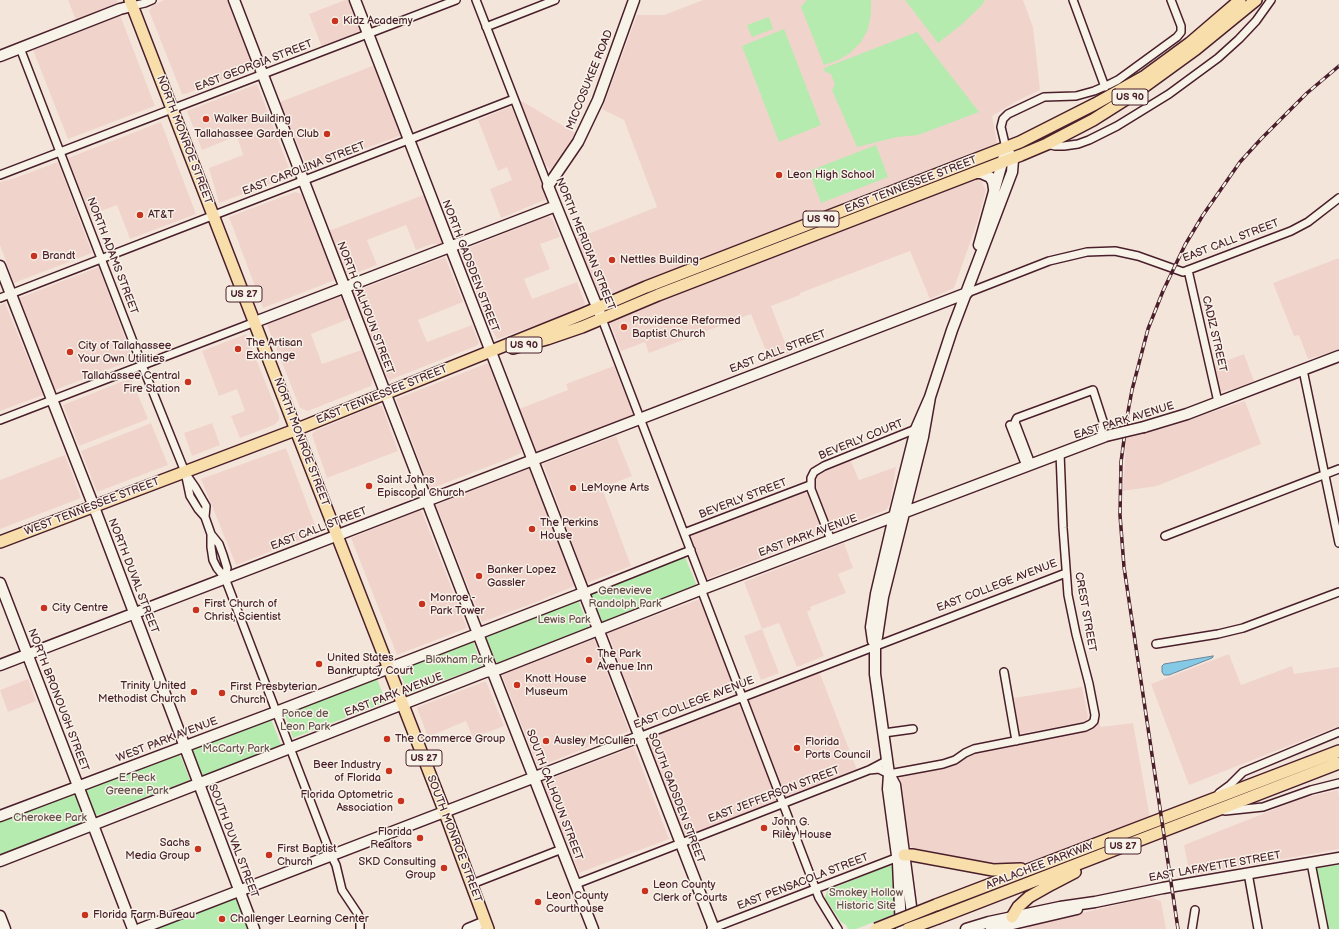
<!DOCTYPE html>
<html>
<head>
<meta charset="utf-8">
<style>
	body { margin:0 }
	canvas { display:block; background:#f4e5db }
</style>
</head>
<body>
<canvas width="1339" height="929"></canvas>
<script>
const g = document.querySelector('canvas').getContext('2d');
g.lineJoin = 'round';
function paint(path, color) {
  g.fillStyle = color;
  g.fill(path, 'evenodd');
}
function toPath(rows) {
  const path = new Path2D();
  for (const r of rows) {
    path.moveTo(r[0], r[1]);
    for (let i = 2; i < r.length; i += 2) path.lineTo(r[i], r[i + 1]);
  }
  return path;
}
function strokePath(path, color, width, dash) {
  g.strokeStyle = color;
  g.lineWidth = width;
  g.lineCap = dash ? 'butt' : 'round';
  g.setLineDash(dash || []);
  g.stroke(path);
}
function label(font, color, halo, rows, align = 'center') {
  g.font = font + ' "Balsamiq Sans",sans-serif';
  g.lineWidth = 3;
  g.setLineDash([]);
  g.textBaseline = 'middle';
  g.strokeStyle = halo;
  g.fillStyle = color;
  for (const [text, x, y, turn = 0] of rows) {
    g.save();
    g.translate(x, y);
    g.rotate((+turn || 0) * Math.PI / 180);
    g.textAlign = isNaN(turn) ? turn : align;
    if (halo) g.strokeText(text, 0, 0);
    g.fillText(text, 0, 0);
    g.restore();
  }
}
const built = toPath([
	[68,0,117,0,118,3,76,20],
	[164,0,230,0,256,67,185,94,182,94,149,11,152,6],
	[345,0,351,0,361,30,359,33,322,47,309,14],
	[703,0,1023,0,1033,27,1040,90,1017,101,992,116,997,143,603,297,595,286,575,239,657,207,624,120,602,109,637,15,664,15],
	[120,15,155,106,68,139,33,50],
	[375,65,402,135,308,169,280,102],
	[257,84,292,176,219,203,209,168,243,155,237,136,202,150,187,111],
	[520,100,577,134,553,172,546,165],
	[510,107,512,108,524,137,547,199,501,218,490,189,512,180,507,167,498,171,478,120],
	[161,122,196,214,130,239,117,205,90,215,68,158],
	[58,162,92,253,14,283,0,245,0,182,15,178],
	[980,178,986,190,977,223,954,288,930,299,910,251,800,293,800,295,771,306,789,353,770,361,751,314,649,353,645,342,621,351,610,322,666,298],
	[295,192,302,194,335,280,263,308,229,217],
	[426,194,443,239,441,244,432,244,416,250,406,225,367,240,377,265,346,277,342,275,326,232],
	[548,216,552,218,560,237,540,244,550,269,524,279,532,299,577,282,585,303,583,307,566,315,497,339,486,318,461,251],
	[445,257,463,302,418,320,427,342,472,325,479,343,476,346,390,380,386,376,374,345,372,337,368,339,351,293],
	[1339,258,1339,350,1308,359,1299,335,1294,336,1273,283],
	[99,267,132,357,132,359,130,361,55,390,19,298],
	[342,294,351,318,311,334,322,364,364,349,372,370,373,378,371,386,308,411,300,408,267,325,268,323],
	[5,303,43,395,0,411,0,305],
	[246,334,279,416,279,420,274,425,240,438,231,416,245,411,237,389,219,396,202,351],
	[1244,354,1254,381,1236,388,1220,392,1215,365],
	[488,363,521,447,521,453,508,459,430,489,396,399],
	[614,366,634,417,536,454,519,409,568,390,566,384],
	[131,378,148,419,79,446,63,405],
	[1245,401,1261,444,1157,486,1123,491,1126,438,1165,428],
	[377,405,382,406,398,451,327,478,312,435,313,433,315,431],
	[151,423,168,465,97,492,81,451],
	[212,423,220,445,192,456,184,433],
	[616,436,632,476,602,488,631,566,587,583,543,464],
	[286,448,318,533,236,565,201,479],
	[65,455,81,498,0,529,0,480],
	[850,459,859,480,896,467,890,504,886,510,831,531,816,492,814,484,819,474,824,469],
	[530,468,577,585,534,603,482,622,436,505],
	[804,491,807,493,823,534,707,579,691,537,692,534],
	[420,510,422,512,467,628,397,655,351,538],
	[844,543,853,568,838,574,846,593,810,607,811,610,807,612,824,656,797,667,779,623,762,629,779,673,761,680,744,636,762,629,744,582],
	[700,599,735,690,642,726,635,711,635,705,631,690,626,683,608,633],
	[594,639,629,731,538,767,502,675],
	[1229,654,1241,685,1292,666,1294,674,1339,667,1339,726,1189,785,1151,684],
	[819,671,857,770,787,796,785,796,783,794,746,699],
	[28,679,36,701,8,712,0,690],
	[486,681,504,726,473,738,466,721,428,737,417,708,418,707],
	[1082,687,1088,717,1087,720,1084,722,1019,734,1014,698],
	[737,702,740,704,777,802,686,837,684,836,647,741,648,739,650,736],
	[1097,721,1101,727,1133,723,1150,818,1099,838,1064,849,1025,863,1013,866,999,866,964,860,915,850,910,846,908,843,899,781,899,779,901,777,950,767,976,753,1084,731,1090,728],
	[634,747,669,839,579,873,556,816,546,800,539,783],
	[1338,790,1339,797,1339,849,1190,876,1184,845,1303,798],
	[1150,897,1161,901,1166,929,1026,929,1031,925]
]);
const green = toPath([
	[807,0,871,0,871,13,868,29,861,42,850,53,839,60,824,65,801,7],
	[905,0,985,0,981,6,961,25,938,43],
	[769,17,773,29,752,37,747,25],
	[784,29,821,125,779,142,742,46],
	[917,32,979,112,918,135,897,137,857,147,832,90,835,85,831,74,825,72,824,68],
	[876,145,888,177,821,203,809,171],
	[685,557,697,586,603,623,591,593],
	[577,597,589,628,497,664,485,635],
	[473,641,482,666,408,694,399,669],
	[377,679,386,702,293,738,285,715],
	[271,719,282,747,201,778,191,750],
	[179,752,190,780,95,816,84,788],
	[1325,762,1316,766,938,914,937,909],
	[75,790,88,823,0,856,0,819],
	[888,865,893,866,895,875,893,896,895,914,856,929,848,929,846,925,841,922,825,898,827,891],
	[1339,865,1339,929,1329,929,1316,868],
	[234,895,237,898,249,929,144,929]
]);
const water = toPath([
	[1213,656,1213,657,1212,658,1169,675,1164,675,1162,672,1162,666,1164,664,1213,656]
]);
const street = toPath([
	[476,0,548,186],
	[1073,0,1105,87],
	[132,6,145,3,152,0],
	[486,27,555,0],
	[20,48,142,365,185,472,190,496,198,509,205,517],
	[1047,144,1055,146,1064,146,1078,144,1089,140,1117,126,1169,94,1218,58,1239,39,1256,21,1271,0],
	[1006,148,1001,127,1003,119,1008,114,1044,97,1076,96,1094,91,1108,85,1118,80,1177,37,1181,32,1181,26,1171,0],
	[0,175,456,0],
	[1188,270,1218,402],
	[967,293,1049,261,1087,252,1115,251,1138,256,1183,272,1291,231,1308,222,1339,198],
	[0,298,514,99],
	[602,319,705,588],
	[1303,370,1339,543],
	[0,420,255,322],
	[1010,425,1026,466],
	[1031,464,1015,422,1017,418,1093,390,1103,421,1101,438],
	[186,474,195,487,206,506,205,517,211,534,211,547,213,560,217,568,225,578,331,855,336,865,342,890,358,914,360,920,360,929],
	[684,533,810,485],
	[211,534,219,544,223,555,227,568,225,578],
	[1165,536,1339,469],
	[831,540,811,489,811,478,814,472,824,466,916,429],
	[701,589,819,898,838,929],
	[583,593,691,550],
	[1156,644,1218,634,1243,628,1339,592],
	[1004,672,1016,741],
	[884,733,913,729],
	[639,737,1066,573],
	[869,770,879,769,889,774,943,764,955,760,965,753,974,749,1085,727,1091,724,1094,721,1095,715,1089,684,1076,634,1068,595,1063,528,1060,453],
	[1219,793,1230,785,1243,772,1339,732],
	[1225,811,1263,807,1311,790,1339,783],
	[1311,863,1324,929],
	[1248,873,1258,929],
	[472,884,562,849],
	[576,884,869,770,888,760],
	[711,929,901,856],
	[1192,929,1195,910]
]);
const secondary = toPath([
	[234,0,492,670,593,929],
	[355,0,714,929],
	[0,56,120,9,132,6],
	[975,173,981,173,990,177,993,182,994,189],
	[979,245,1004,156],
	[0,266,94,507,254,929],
	[602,319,548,186,578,142,598,100,634,0],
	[255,322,556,206],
	[1144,427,1187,414,1339,356],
	[0,583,133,929],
	[873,641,871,627,876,594,894,517,916,429,930,397,952,330,1012,172,1013,160,1006,148],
	[0,665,967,293],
	[889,774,895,785,914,929],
	[0,816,276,712,583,593],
	[0,861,485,672,499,669,705,588,1106,436],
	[0,916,5,929],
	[140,929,639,737],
	[468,929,485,922],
	[901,929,898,863,888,789,889,774,875,674,875,646,877,637,883,597,923,437,930,397],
	[966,929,989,922,1060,907,1095,902,1163,888,1339,858],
	[991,929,1077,909]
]);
const primary = toPath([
	[130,0,299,438,442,805,488,929],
	[513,348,547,339,582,327,658,295,1021,155,1047,144,1093,120,1134,94,1196,49,1256,0],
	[0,542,295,430,583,314,646,287,1020,142,1095,104,1145,76,1190,43,1240,0],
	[904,855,912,855,993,870,1021,869],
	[936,905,1339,751],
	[1012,917,1018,907,1029,897,1052,884,1075,872],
	[938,918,1339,763]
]);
const rail = toPath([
	[1178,929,1124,567,1120,515,1121,462,1127,417,1132,390,1148,329,1163,291,1185,245,1203,215,1240,162,1261,139,1307,93,1339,66]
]);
const secondaryBridge = toPath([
	[1106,436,1144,427]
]);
const primaryBridge = toPath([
	[876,929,936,905],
	[908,929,938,918]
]);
const markers = [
	[335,21,4,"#c8321e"],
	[206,119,4,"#c8321e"],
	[327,134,4,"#c8321e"],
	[779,175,4,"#c8321e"],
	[140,215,4,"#c8321e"],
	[34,256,4,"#c8321e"],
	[612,260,4,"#c8321e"],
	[624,327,4,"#c8321e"],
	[238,349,4,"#c8321e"],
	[70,352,4,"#c8321e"],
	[188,382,4,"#c8321e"],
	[369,486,4,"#c8321e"],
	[573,488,4,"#c8321e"],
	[532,529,4,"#c8321e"],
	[479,576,4,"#c8321e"],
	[422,604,4,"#c8321e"],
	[44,608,4,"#c8321e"],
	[196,610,4,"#c8321e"],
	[589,660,4,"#c8321e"],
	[319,664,4,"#c8321e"],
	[517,685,4,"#c8321e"],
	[194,692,4,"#c8321e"],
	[222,693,4,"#c8321e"],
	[387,739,4,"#c8321e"],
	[546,741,4,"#c8321e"],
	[797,748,4,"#c8321e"],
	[389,771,4,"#c8321e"],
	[401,801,4,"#c8321e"],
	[764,828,4,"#c8321e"],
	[420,838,4,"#c8321e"],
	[198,849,4,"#c8321e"],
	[269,855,4,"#c8321e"],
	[444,868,4,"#c8321e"],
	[645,891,4,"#c8321e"],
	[538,902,4,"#c8321e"],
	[85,915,4,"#c8321e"],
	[222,919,4,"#c8321e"]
];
const shields = [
	[1130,97,36],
	[821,219,36],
	[244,294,36],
	[524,345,36],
	[424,758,36],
	[1123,846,36]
];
const shieldNames = [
	["US 90",1130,97],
	["US 90",821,219],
	["US 27",244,294],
	["US 90",524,345],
	["US 27",424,758],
	["US 27",1123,846]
];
const poiNames = [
	["Kidz Academy",343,21],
	["Walker Building",214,119],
	["Tallahassee Garden Club",319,134,"right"],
	["Leon High School",787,175],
	["AT&T",148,215],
	["Brandt",42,256],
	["Nettles Building",620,260],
	["Providence Reformed",632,321],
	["Baptist Church",632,334],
	["The Artisan",246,343],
	["Exchange",246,356],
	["City of Tallahassee",78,346],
	["Your Own Utilities",78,359],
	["Tallahassee Central",180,376,"right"],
	["Fire Station",180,389,"right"],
	["Saint Johns",377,480],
	["Episcopal Church",377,493],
	["LeMoyne Arts",581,488],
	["The Perkins",540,523],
	["House",540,536],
	["Banker Lopez",487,570],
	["Gassler",487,583],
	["Monroe -",430,598],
	["Park Tower",430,611],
	["First Church of",204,604],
	["Christ, Scientist",204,617],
	["City Centre",52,608],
	["The Park",597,654],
	["Avenue Inn",597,667],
	["United States",327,658],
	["Bankruptcy Court",327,671],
	["Knott House",525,679],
	["Museum",525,692],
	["Trinity United",186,686,"right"],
	["Methodist Church",186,699,"right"],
	["First Presbyterian",230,687],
	["Church",230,700],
	["The Commerce Group",395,739],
	["Ausley McCullen",554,741],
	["Florida",805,742],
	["Ports Council",805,755],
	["Beer Industry",381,765,"right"],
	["of Florida",381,778,"right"],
	["Florida Optometric",393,795,"right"],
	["Association",393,808,"right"],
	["John G.",772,822],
	["Riley House",772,835],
	["Florida",412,832,"right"],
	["Realtors",412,845,"right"],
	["Sachs",190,843,"right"],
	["Media Group",190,856,"right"],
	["First Baptist",277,849],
	["Church",277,862],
	["SKD Consulting",436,862,"right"],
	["Group",436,875,"right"],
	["Leon County",653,885],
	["Clerk of Courts",653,898],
	["Leon County",546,896],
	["Courthouse",546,909],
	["Florida Farm Bureau",93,915],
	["Challenger Learning Center",230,919]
];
const streetNames = [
	["EAST GEORGIA STREET",254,66,-21],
	["MICCOSUKEE ROAD",590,80,-68],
	["NORTH MONROE STREET",184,140,69],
	["EAST CAROLINA STREET",304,169,-21],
	["EAST TENNESSEE STREET",911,185,-21],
	["EAST CALL STREET",1231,241,-21],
	["NORTH MERIDIAN STREET",585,244,68],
	["NORTH ADAMS STREET",112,256,69],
	["NORTH GADSDEN STREET",470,266,69],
	["NORTH CALHOUN STREET",365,308,69],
	["CADIZ STREET",1214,334,77],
	["EAST CALL STREET",778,352,-21],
	["EAST TENNESSEE STREET",382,395,-22],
	["EAST PARK AVENUE",1124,421,-17],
	["BEVERLY COURT",861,440,-22],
	["NORTH MONROE STREET",301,442,69],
	["BEVERLY STREET",743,499,-21],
	["WEST TENNESSEE STREET",92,507,-21],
	["EAST CALL STREET",319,529,-21],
	["EAST PARK AVENUE",808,536,-20],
	["NORTH DUVAL STREET",133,576,69],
	["EAST COLLEGE AVENUE",997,586,-21],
	["CREST STREET",1085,612,80],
	["EAST PARK AVENUE",394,695,-21],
	["NORTH BRONOUGH STREET",58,700,69],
	["EAST COLLEGE AVENUE",694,703,-21],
	["WEST PARK AVENUE",167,740,-21],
	["SOUTH CALHOUN STREET",554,795,69],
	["EAST JEFFERSON STREET",774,795,-21],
	["SOUTH GADSDEN STREET",676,798,69],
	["SOUTH MONROE STREET",454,839,69],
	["SOUTH DUVAL STREET",233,841,69],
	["APALACHEE PARKWAY",1040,866,-21],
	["EAST LAFAYETTE STREET",1215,867,-10],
	["EAST PENSACOLA STREET",803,882,-21]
];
const parkNames = [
	["Genevieve",625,591],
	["Randolph Park",625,604],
	["Lewis Park",564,620],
	["Bloxham Park",459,660],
	["Ponce de",305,714],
	["Leon Park",305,727],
	["McCarty Park",236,749],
	["E. Peck",137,778],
	["Greene Park",137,791],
	["Cherokee Park",50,818],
	["Smokey Hollow",866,893],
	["Historic Site",866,906]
];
paint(built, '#f0d4cc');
paint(green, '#b5ebae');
paint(water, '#84c9e5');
strokePath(water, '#6d859b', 1);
strokePath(street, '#4a1f2b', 10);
strokePath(secondary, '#4a1f2b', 13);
strokePath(primary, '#4a1f2b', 14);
strokePath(street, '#f7f3e8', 7);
strokePath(secondary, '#f7f3e8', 10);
strokePath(primary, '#f8deab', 11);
strokePath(rail, '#4a1f2b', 3.5);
strokePath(rail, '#f7f3e8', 2, [6]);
strokePath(secondaryBridge, '#4a1f2b', 13, []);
strokePath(primaryBridge, '#4a1f2b', 14, []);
strokePath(secondaryBridge, '#f7f3e8', 10);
strokePath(primaryBridge, '#f8deab', 11);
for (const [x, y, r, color] of markers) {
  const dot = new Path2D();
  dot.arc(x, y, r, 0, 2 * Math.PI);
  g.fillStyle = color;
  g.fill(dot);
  strokePath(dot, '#f7f3e8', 1.5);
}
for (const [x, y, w] of shields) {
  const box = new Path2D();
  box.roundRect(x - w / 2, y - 8, w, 16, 3);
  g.fillStyle = '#f7f3e8';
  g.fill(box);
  strokePath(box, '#4a1f2b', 1);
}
label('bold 10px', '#4a1f2b', null, shieldNames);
label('11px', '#4a1f2b', '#f7f3e8', poiNames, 'left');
label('11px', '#4a1f2b', '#f7f3e8', streetNames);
label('11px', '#65524c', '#f7f3e8', parkNames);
</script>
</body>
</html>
